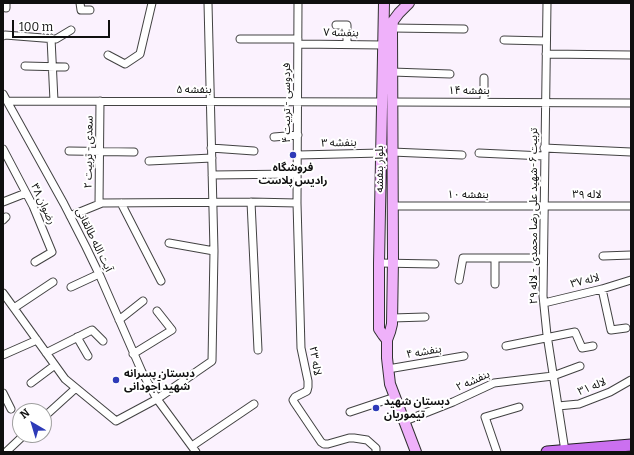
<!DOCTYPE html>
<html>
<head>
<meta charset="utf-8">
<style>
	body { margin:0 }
	#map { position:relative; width:634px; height:455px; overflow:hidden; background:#fbf2fe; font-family:Bitter,serif }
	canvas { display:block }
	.frame { position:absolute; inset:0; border:4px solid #0f0f0f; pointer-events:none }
	.north { position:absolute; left:12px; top:403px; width:40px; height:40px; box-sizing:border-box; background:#fff; border:1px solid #9f9f9f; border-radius:50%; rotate:322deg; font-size:11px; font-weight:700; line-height:16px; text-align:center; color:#0f0f0f }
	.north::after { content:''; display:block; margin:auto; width:14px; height:18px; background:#2e3bb8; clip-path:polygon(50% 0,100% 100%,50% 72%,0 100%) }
	.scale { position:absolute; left:12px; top:20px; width:98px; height:18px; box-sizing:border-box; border:2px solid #0f0f0f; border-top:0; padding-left:5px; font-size:12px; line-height:14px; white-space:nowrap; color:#0f0f0f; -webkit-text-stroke:3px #fff; paint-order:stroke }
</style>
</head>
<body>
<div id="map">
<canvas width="634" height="455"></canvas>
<div class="frame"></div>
<div class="north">N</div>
<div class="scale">100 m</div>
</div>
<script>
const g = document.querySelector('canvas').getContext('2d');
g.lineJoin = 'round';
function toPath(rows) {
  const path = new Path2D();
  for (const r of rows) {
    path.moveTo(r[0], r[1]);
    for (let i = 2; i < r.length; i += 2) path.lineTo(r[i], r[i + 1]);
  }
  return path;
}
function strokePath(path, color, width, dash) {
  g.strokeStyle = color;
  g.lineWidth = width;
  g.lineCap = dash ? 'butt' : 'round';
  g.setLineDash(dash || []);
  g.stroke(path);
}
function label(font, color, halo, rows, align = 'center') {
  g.font = font + ' Bitter,"Noto Sans Arabic",serif';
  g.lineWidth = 4;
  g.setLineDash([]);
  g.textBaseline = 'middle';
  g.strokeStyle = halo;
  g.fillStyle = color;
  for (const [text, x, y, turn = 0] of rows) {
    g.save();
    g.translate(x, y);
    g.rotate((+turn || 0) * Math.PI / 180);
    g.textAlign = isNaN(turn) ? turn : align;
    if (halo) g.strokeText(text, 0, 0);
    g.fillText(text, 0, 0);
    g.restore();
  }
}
const street = toPath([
	[6,3,6,8],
	[80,3,81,10,90,10],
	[298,3,297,203,301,348,308,381,308,387,307,391,295,397,293,400,294,402,321,442,324,444,328,444,349,438,354,438,367,440,376,448,376,452],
	[547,3,543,296,547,335,565,451],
	[336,25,347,25,347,44],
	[392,28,464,29],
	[3,36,5,35,56,39,71,30],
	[51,38,54,101],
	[240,39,298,39],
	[504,40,546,41],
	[298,44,383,45],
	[546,54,631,55],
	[108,55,125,64,140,54,152,3],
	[25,66,65,67],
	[392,72,450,74],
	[484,78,484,102],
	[3,94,64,204,86,247,100,276,142,372,157,399,196,452],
	[7,101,382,102],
	[392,102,631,103],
	[274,137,298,135],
	[211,148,254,151],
	[544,148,631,152],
	[3,149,33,206,52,252,35,262],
	[69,151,134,152],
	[392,152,462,155],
	[479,153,544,156],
	[298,155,381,153],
	[149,161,212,158],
	[212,175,297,174],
	[3,202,26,193],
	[251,202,258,350],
	[121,203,161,281],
	[99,204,100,101],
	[392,206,631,206],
	[70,216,102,203,251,202,297,203],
	[3,220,6,217],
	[169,243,214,251],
	[603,256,631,255],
	[495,258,495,284],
	[379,263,435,264],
	[459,280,463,258,543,258],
	[71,287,99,274],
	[602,289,611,330,626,328],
	[3,293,65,379,116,421,157,399,212,361,214,251,208,3],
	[544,303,602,289,631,280],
	[14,308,53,282],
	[392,318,425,317],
	[119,320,143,301],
	[77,337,88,356],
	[506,346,575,332,582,348,593,346],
	[46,353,92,330,103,341],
	[133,354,172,330,157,311],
	[3,355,37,340],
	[388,369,464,356],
	[31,383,55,365],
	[3,393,11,409],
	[558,406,579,404,610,392,631,380],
	[350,412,395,397],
	[44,417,76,388],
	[405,421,453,402,494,383,553,376,580,366],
	[192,446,254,404],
	[6,452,24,435],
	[497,452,485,417,519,407]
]);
const secondary = toPath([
	[384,3,379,263,379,329,383,335,387,340],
	[409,3,399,13,393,21,392,31,393,259,392,324,390,332,387,340,387,358,390,384,416,452]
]);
const primary = toPath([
	[547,452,631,445]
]);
const markers = [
	[293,155,4,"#2e3bb8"],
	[116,380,4,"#2e3bb8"],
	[376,408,4,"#2e3bb8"]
];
const streetNames = [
	["بنفشه ۷",341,33,1],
	["بنفشه ۵",194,90],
	["بنفشه ۱۴",469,91],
	["فردوسی - تربیت ۴",287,103,-90],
	["بنفشه ۳",339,143,-1],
	["سعدی - تربیت ۲",89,152,-89],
	["بلوار بنفشه",380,169,-90],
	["بنفشه ۱۰",468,195],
	["لاله ۳۹",587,195],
	["رضوان ۳۸",43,204,65],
	["تربیت ۶-شهید علی رضا محمدی - لاله ۲۹",534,216,-90],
	["آیت الله طالقانی",94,240,64],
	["لاله ۳۷",585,281,-14],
	["بنفشه ۴",424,352,-10],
	["لاله ۲۳",315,361,80],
	["بنفشه ۲",473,381,-24],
	["لاله ۳۱",592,387,-22]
];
const poiNames = [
	["فروشگاه",293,168,"center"],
	["رادیس پلاست",293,181,"center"],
	["دبستان پسرانه",124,374],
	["شهید آجودانی",124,387],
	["دبستان شهید",384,402],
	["تیموریان",384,415]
];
strokePath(street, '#424242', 9);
strokePath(secondary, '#313131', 12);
strokePath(primary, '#202020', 13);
strokePath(street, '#fff', 7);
strokePath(secondary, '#efb1fa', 10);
strokePath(primary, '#cb70f0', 11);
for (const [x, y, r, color] of markers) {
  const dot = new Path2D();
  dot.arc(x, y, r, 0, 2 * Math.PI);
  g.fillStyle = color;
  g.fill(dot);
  strokePath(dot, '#fff', 1.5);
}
label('11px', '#0f0f0f', '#fff', streetNames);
label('bold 11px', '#0f0f0f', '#fff', poiNames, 'left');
</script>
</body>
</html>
